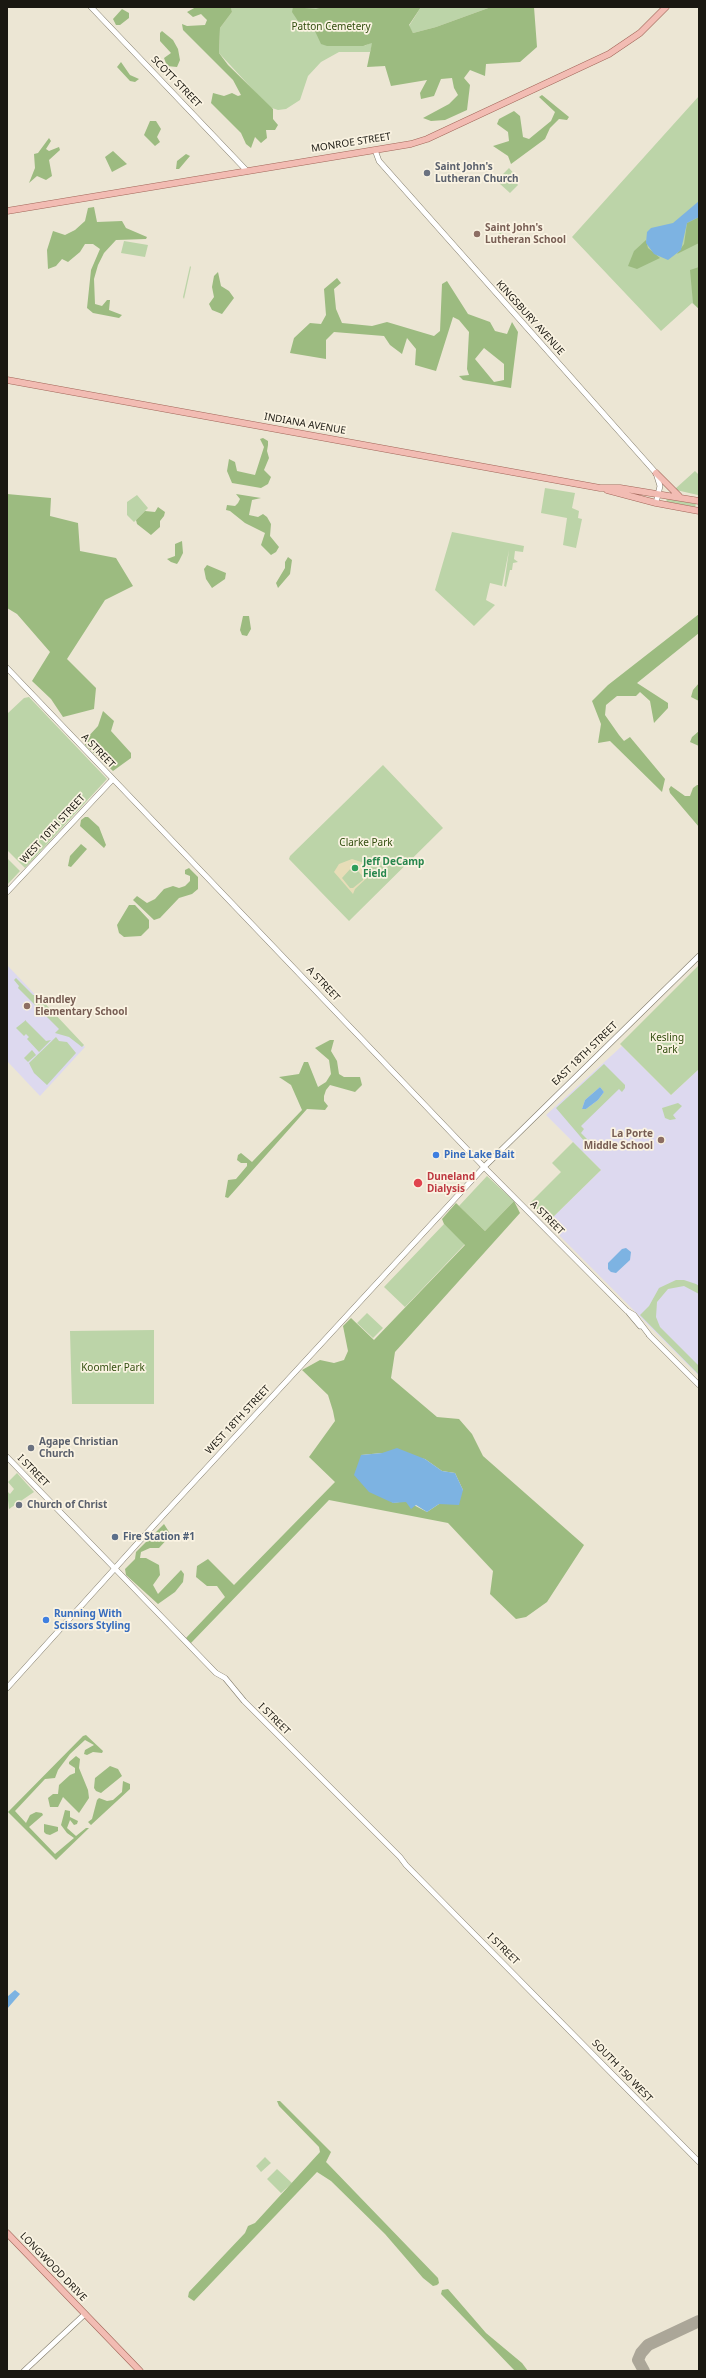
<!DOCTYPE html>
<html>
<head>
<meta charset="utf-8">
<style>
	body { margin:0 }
	#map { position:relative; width:706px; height:2378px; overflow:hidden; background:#ece6d4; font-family:"Noto Sans",sans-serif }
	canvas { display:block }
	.frame { position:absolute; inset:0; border:8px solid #1a1811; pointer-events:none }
</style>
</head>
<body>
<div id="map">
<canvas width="706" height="2378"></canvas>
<div class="frame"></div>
</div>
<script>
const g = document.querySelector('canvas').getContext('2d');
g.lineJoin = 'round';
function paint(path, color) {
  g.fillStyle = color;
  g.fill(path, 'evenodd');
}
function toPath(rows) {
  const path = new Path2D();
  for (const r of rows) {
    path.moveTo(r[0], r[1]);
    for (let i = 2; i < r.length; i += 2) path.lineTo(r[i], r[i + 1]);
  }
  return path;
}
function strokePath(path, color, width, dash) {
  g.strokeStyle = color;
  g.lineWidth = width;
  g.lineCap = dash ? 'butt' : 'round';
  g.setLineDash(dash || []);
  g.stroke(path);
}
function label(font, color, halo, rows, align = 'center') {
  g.font = font + ' "Noto Sans",sans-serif';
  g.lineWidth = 3.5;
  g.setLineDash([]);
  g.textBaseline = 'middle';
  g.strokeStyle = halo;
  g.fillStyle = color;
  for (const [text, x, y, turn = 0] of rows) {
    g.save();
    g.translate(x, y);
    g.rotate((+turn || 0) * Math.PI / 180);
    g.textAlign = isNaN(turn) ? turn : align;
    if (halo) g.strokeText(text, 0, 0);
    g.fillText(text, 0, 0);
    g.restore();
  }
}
const education = toPath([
	[7,965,85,1047,40,1096,7,1061],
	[622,1046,671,1095,699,1069,699,1376,547,1223,601,1170,546,1115]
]);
const green = toPath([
	[231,7,402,7,364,46,373,42,370,52,339,52,321,62,308,76,300,100,286,109,278,110,269,107,219,53,220,28,232,12],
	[421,7,491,7,436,27,413,33,409,26],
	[699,96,699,309,692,303,661,331,572,237],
	[509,168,517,177,514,180,518,185,510,193,499,183,499,178],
	[502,231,511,242,507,245,497,235],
	[124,241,148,245,145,257,121,253],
	[190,266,191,267,184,299,183,297],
	[695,471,699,475,698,495,676,490,675,489],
	[545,488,575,493,572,508,579,511,578,518,582,519,576,548,563,545,567,518,541,513],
	[137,495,148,508,134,522,127,515,127,502],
	[666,498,696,504,695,507,667,502],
	[452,532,524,546,523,552,515,551,514,559,518,562,513,563,512,570,510,570,506,587,504,586,509,550,502,586,490,583,486,600,495,605,474,626,435,590],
	[29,697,107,779,25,868,7,850,7,714,24,698],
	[383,765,443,828,349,921,289,859,290,856],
	[7,858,20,871,7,885],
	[699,965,699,1069,671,1095,620,1044],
	[16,978,33,995,37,995,84,1045,82,1047,69,1037,55,1033,59,1029,18,988,19,986,14,980],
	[26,1020,26,1034,24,1036,16,1028],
	[26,1021,46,1041,51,1040,39,1052,27,1039,29,1037,26,1034],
	[56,1037,59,1041,67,1042,76,1053,47,1085,34,1073,29,1063],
	[32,1050,36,1055,28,1062,24,1058],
	[604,1064,625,1085,625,1088,622,1092,619,1089,581,1126,584,1129,581,1133,588,1140,592,1139,585,1142,556,1108],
	[600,1087,604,1092,598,1100,586,1109,582,1109,585,1100],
	[678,1103,682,1106,673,1115,676,1119,670,1120,665,1118,662,1108],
	[573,1142,601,1170,547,1223,529,1204,561,1172,552,1163],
	[487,1176,514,1201,485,1231,459,1206],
	[444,1224,465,1244,405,1307,384,1287],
	[676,1280,684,1280,696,1284,699,1286,699,1294,684,1286,668,1289,657,1302,656,1317,660,1327,699,1366,699,1375,640,1315,649,1306,659,1288],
	[367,1313,383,1328,373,1338,357,1323],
	[154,1330,154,1404,72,1404,70,1331],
	[17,1473,34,1492,9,1509,7,1491,10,1494,14,1489,8,1482],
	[265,2157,271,2163,261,2172,256,2166],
	[277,2169,292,2183,281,2193,267,2179]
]);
const forest = toPath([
	[196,7,231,7,232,12,220,28,219,53,228,65,273,109,273,119,278,125,275,130,266,130,267,138,261,143,255,137,251,148,246,144,241,133,211,103,213,93,224,96,232,93,238,96,241,95,233,80,183,30,182,24,187,26,205,25,207,20,201,14,193,17,187,12],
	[293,7,316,9,323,7,421,7,409,25,413,33,436,27,491,7,534,7,537,47,520,62,486,64,485,76,470,70,464,78,470,85,467,110,445,120,431,121,423,118,449,104,458,95,454,88,452,78,441,79,434,96,421,99,420,93,427,80,391,86,385,66,367,67,372,43,363,46,327,46,321,44,314,29,298,21,292,12],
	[122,9,129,13,129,18,120,25,116,25,113,19],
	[162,31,173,40,178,49,180,60,177,67,167,66,164,58,171,53,160,41,160,33],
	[121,62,130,75,139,79,135,82,130,81,117,67],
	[542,95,569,117,567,120,559,119,550,128,545,139,511,164,508,156,493,146,509,141,508,132,497,124,499,119,514,111,520,116,523,137,529,139,551,121,555,112,539,97],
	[150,121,156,121,161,129,157,137,160,142,155,146,144,135],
	[49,138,51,141,46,149,49,151,59,147,60,150,49,160,52,176,46,180,37,176,29,183,35,168,34,154,38,153],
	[113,151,127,164,112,172,105,157],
	[186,154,190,156,179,169,176,169,177,161],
	[94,207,97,222,122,221,126,228,147,237,146,239,116,240,104,253,98,265,94,279,95,304,102,306,107,300,110,300,109,310,122,315,119,318,93,313,87,308,91,270,100,249,93,244,85,244,80,252,68,262,62,259,56,266,48,269,47,250,53,231,65,235,75,230,85,221,88,208],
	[699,217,699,243,677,254,684,244,687,223],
	[646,240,648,248,660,258,637,269,628,266,634,251],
	[699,267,699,309,693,303,690,270],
	[218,272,221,286,229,291,234,298,222,314,212,310,209,304,214,297,212,287,214,276],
	[337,278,341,283,334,289,336,309,342,323,372,326,387,322,434,336,440,331,442,284,447,281,468,314,490,322,495,331,507,334,512,322,518,332,511,388,463,380,459,376,469,375,467,369,469,332,459,320,453,317,436,371,415,365,416,349,407,338,402,354,390,345,384,336,334,332,326,340,326,359,290,353,294,338,310,323,321,324,326,315,324,289],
	[484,348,504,364,504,380,494,382,475,359],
	[263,438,268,441,268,445,267,451,269,458,264,470,271,477,268,484,261,488,232,483,227,471,229,459,235,462,237,471,255,475,264,447,260,439],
	[7,494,51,498,50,516,78,523,80,551,116,558,133,586,105,600,67,659,96,688,94,709,63,717,51,699,32,681,50,652,17,614,7,608],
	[236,494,261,498,252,500,249,515,258,517,263,514,267,517,271,524,270,536,279,547,276,552,271,555,261,545,265,533,245,523,230,511,226,510,227,505,235,506,238,503,240,499],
	[158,507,165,512,164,516,160,521,160,527,151,535,137,524,136,520,145,511,155,512],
	[182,541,183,553,179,561,177,564,171,562,167,559,175,556,175,544],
	[288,557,292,560,290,574,278,588,276,583,285,568,285,562],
	[207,565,226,573,225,579,212,588,206,579,204,569],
	[699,614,699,633,637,683,668,703,668,708,654,723,650,701,640,692,636,696,617,696,606,705,605,715,619,735,624,741,630,737,665,779,662,792,610,741,598,743,601,724,592,701,608,685],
	[243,616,249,616,251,629,247,636,242,635,240,630],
	[699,683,699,701,691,697,693,690],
	[103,711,114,721,111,731,131,753,131,758,113,771,85,745,86,739,98,726],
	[699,731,699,746,690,742,692,737],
	[697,785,699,785,699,827,670,793,669,789,671,786,685,796,690,796,693,788],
	[85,817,88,817,99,827,106,845,104,848,80,826,81,820],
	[81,844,87,849,71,867,68,866,70,856],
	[189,868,198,877,198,889,192,894,179,898,160,918,154,920,133,900,137,896,147,903,155,899,164,889,173,886,179,888,185,886,190,881,190,876,185,874,185,870],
	[129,905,135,905,149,920,149,928,141,936,124,937,119,933,117,925],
	[330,1040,334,1040,331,1051,337,1061,339,1074,344,1077,360,1077,362,1085,355,1092,330,1085,326,1090,324,1096,324,1101,328,1106,325,1110,307,1109,228,1198,225,1197,228,1180,236,1179,247,1166,247,1163,241,1163,237,1160,238,1155,241,1153,252,1162,302,1110,291,1085,279,1077,299,1074,304,1062,308,1062,318,1087,326,1082,331,1074,329,1060,315,1048],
	[514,1201,520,1213,395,1352,391,1378,437,1417,459,1419,472,1434,483,1456,584,1545,547,1602,526,1617,516,1619,490,1594,493,1571,448,1523,329,1500,191,1643,186,1638,225,1597,217,1586,207,1586,196,1577,197,1566,208,1559,234,1585,335,1482,309,1457,335,1421,333,1411,328,1395,302,1370,320,1360,334,1363,344,1360,348,1351,343,1326,351,1318,374,1340,465,1245,444,1224,442,1219,456,1203,485,1231],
	[382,1453,425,1459,442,1471,455,1473,463,1490,447,1503,439,1504,427,1512,406,1501,393,1503,361,1455],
	[164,1524,171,1535,159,1548,150,1548,141,1552,140,1558,146,1558,159,1565,160,1575,153,1585,158,1594,181,1570,184,1574,183,1582,175,1592,158,1604,126,1575,125,1569,135,1559,136,1552],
	[86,1735,103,1751,102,1753,93,1752,87,1755,84,1754,85,1750,94,1745,85,1740,70,1754,58,1770,55,1778,45,1779,15,1811,26,1823,30,1815,36,1812,42,1813,43,1815,29,1827,55,1854,74,1838,67,1833,61,1825,65,1810,70,1811,70,1817,78,1821,77,1824,74,1825,70,1820,67,1828,76,1836,86,1828,89,1828,56,1860,8,1812,83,1736],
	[76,1756,80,1759,79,1768,88,1790,89,1798,79,1813,63,1797,58,1807,50,1807,48,1798,53,1794,58,1794,59,1785,70,1775,75,1773,75,1768,69,1764,69,1762],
	[110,1766,118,1769,122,1776,101,1793,96,1791,94,1788,95,1778],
	[123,1781,130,1784,130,1789,91,1825,88,1822,92,1819,97,1800,99,1798,107,1801,113,1800,122,1792],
	[44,1824,58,1827,58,1831,50,1835,46,1834,44,1832],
	[277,2101,280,2101,331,2152,326,2162,328,2164,438,2278,439,2283,437,2285,433,2286,423,2278,385,2234,331,2181,317,2172,194,2301,188,2297,189,2292,245,2233,248,2226,255,2223,320,2152,319,2147,279,2106],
	[448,2289,486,2333,522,2363,528,2371,515,2371,441,2294,442,2290]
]);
const sand = toPath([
	[352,859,364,863,371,874,355,889,353,894,334,872,339,864],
	[352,867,355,867,363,877,363,880,353,888,350,888,342,878]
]);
const water = toPath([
	[699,201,699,217,687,223,681,250,668,260,654,254,646,243,647,232,651,228,673,223],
	[600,1087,604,1092,598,1100,586,1109,582,1109,585,1100],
	[626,1248,631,1252,630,1260,616,1273,611,1272,608,1269,608,1263,622,1249],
	[397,1448,425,1459,442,1471,455,1473,463,1490,459,1505,439,1504,427,1512,416,1505,411,1509,406,1502,393,1503,369,1492,354,1475,361,1455,382,1453],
	[15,1990,20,1994,7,2009,7,1997]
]);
const taxiway = toPath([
	[644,2371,638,2360,641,2353,648,2345,699,2321]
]);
const minor = toPath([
	[91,7,247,171],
	[375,150,379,161,656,473,660,486,656,503],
	[7,668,484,1167,627,1311,634,1315,650,1336],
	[7,892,113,779],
	[629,1313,640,1326],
	[649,1335,699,1385],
	[7,1457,216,1673,225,1678,244,1701,400,1857,406,1865,699,2162],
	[7,1688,154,1525,484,1167,699,956],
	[24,2371,85,2314]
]);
const major = toPath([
	[7,211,411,144,427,139,609,54,640,33,666,7],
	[7,380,600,488,620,488,699,501],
	[656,473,679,496],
	[607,490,656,503,699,511],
	[7,2233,140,2371]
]);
const markers = [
	[427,173,4,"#6b7280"],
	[477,234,4,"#8d6e63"],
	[355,868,4,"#2e9e5b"],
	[27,1006,4,"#8d6e63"],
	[661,1140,4,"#8d6e63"],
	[436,1155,4,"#3f7fe0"],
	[418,1183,5,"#e0444e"],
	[31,1448,4,"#6b7280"],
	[19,1505,4,"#6b7280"],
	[115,1537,4,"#5c6f8a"],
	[46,1620,4,"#3f7fe0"]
];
const parkNames = [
	["Patton Cemetery",331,27],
	["Clarke Park",366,843],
	["Kesling",667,1038],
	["Park",667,1050],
	["Koomler Park",113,1368]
];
const streetNames = [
	["SCOTT STREET",176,82,46],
	["MONROE STREET",351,143,-9],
	["KINGSBURY AVENUE",530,318,48],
	["INDIANA AVENUE",305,424,10],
	["A STREET",98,751,46],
	["WEST 10TH STREET",53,829,-47],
	["A STREET",323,984,47],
	["EAST 18TH STREET",585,1054,-44],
	["A STREET",547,1218,45],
	["WEST 18TH STREET",238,1420,-47],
	["I STREET",33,1471,46],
	["I STREET",274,1719,45],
	["I STREET",503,1949,45],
	["SOUTH 150 WEST",622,2071,46],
	["LONGWOOD DRIVE",53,2267,46]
];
const worshipNames = [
	["Saint John's",435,167],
	["Lutheran Church",435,179],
	["Agape Christian",39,1442],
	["Church",39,1454],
	["Church of Christ",27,1505]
];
const educationNames = [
	["Saint John's",485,228],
	["Lutheran School",485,240],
	["Handley",35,1000],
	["Elementary School",35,1012],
	["La Porte",653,1134,"right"],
	["Middle School",653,1146,"right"]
];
const leisureNames = [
	["Jeff DeCamp",363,862],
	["Field",363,874]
];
const shopNames = [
	["Pine Lake Bait",444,1155],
	["Running With",54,1614],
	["Scissors Styling",54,1626]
];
const healthNames = [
	["Duneland",427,1177],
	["Dialysis",427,1189]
];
const serviceNames = [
	["Fire Station #1",123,1537]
];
paint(education, '#ddd9ef');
paint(green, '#bcd4a8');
paint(forest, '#9cbb80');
paint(sand, '#e7ddb8');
paint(water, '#7db3e2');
strokePath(taxiway, '#aba698', 12);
strokePath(minor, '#817b6b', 6);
strokePath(major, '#a16659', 7);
strokePath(minor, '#fff', 5);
strokePath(major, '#f2bcb3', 6);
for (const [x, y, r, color] of markers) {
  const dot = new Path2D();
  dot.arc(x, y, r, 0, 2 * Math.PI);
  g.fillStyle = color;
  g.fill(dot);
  strokePath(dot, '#faf3e2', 1.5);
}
label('10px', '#324e0f', '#faf3e2', parkNames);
label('10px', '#1a1811', '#faf3e2', streetNames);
label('bold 10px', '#5b616d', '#faf3e2', worshipNames, 'left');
label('bold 10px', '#785e54', '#faf3e2', educationNames, 'left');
label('bold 10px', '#27864d', '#faf3e2', leisureNames, 'left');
label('bold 10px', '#366cbe', '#faf3e2', shopNames, 'left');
label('bold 10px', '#be3a42', '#faf3e2', healthNames, 'left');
label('bold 10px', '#4e5e75', '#faf3e2', serviceNames, 'left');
</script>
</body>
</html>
